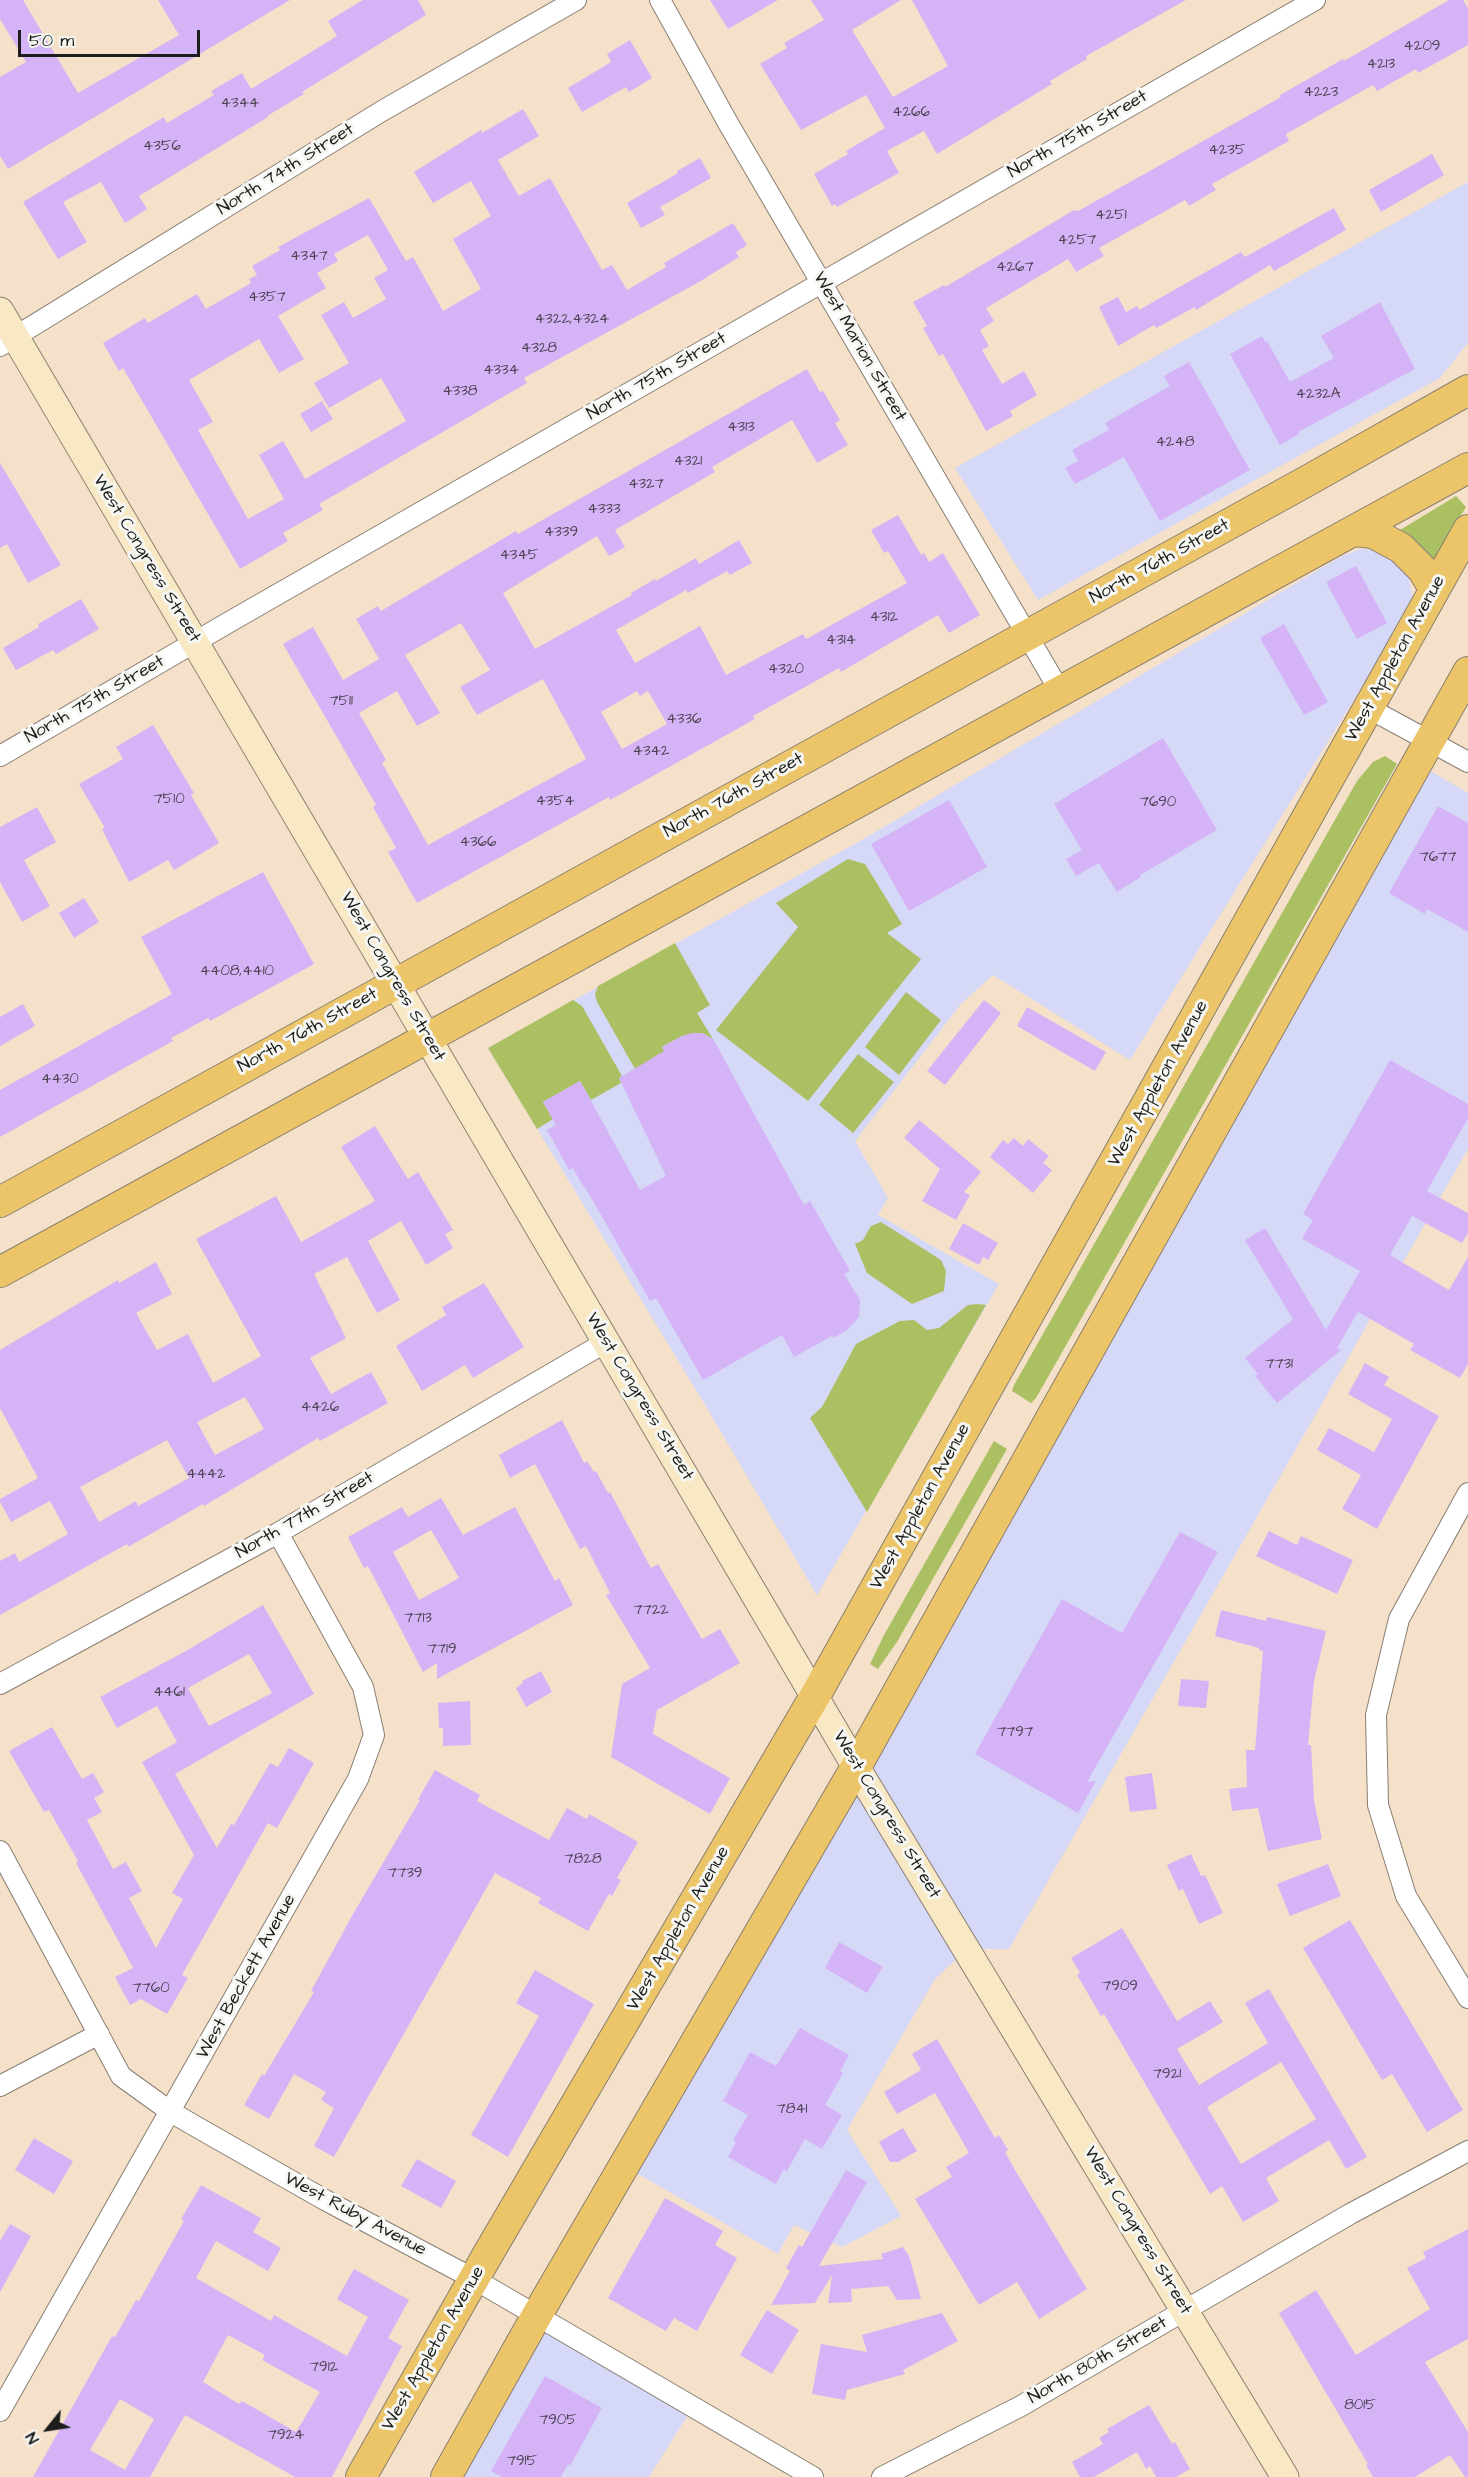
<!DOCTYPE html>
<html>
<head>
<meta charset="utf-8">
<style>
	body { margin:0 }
	#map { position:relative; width:1468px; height:2477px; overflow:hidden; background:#f5e1c9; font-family:"Architects Daughter",sans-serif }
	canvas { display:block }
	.north { position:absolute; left:18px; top:2399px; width:60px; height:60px; -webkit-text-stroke:4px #f6f6f2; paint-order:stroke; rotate:240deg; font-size:16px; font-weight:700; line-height:24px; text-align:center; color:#1c1c1c }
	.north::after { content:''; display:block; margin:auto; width:21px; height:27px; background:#1c1c1c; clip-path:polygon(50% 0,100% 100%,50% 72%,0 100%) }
	.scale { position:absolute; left:18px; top:30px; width:182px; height:27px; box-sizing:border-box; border:3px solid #1c1c1c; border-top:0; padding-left:8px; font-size:18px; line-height:21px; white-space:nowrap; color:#1c1c1c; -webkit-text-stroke:4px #f6f6f2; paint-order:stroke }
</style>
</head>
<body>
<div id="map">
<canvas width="1468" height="2477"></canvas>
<div class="north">N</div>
<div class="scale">50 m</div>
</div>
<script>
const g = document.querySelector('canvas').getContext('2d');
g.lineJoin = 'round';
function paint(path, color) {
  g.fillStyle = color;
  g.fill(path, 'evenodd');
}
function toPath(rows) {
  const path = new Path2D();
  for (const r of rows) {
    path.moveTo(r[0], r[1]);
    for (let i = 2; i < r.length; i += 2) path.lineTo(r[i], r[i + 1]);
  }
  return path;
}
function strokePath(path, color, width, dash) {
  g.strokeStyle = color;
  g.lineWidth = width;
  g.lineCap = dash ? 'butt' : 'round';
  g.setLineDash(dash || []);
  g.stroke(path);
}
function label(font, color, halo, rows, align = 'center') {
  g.font = font + ' "Architects Daughter",sans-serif';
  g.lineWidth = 6;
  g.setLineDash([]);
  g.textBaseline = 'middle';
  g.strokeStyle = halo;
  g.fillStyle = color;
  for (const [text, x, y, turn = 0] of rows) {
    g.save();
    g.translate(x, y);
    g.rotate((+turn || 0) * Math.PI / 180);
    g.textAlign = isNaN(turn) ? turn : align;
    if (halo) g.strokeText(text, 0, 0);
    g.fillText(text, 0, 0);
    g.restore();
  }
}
const built = toPath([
	[1468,182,1468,343,1440,378,1038,600,955,468],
	[1360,549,1382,550,1400,561,1409,578,1412,593,1411,608,1130,1060,993,975,961,1004,855,1141,888,1198,878,1215,999,1284,817,1595,702,1400,488,1048,860,841,1342,556],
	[1427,769,1468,793,1468,1149,1009,1949,967,1949,935,1979,847,2130,901,2216,842,2247,794,2225,778,2254,624,2166],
	[537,2315,693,2407,649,2477,446,2477]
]);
const green = toPath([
	[1456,496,1466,507,1433,562,1415,540,1400,530],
	[1385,756,1397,764,1036,1398,1031,1403,1012,1391,1014,1385,1357,781,1373,762],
	[848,859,865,864,902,924,887,933,921,959,808,1101,716,1030,798,927,776,903],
	[675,943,710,1005,697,1013,713,1039,702,1033,682,1036,662,1047,669,1060,639,1076,597,1002,595,994,598,986],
	[906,992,941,1020,899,1075,865,1047],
	[573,1000,582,1006,622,1076,619,1078,621,1083,591,1100,580,1081,543,1102,553,1119,537,1129,488,1048],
	[858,1054,894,1082,853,1133,819,1105],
	[881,1222,941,1260,946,1271,944,1291,912,1304,867,1273,855,1244,863,1240,871,1226],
	[977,1304,986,1305,867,1512,810,1418,822,1407,856,1344,900,1321,914,1320,927,1330,939,1328,968,1305],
	[994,1441,1007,1449,897,1642,878,1669,870,1664,884,1635]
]);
const building = toPath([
	[0,0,23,0,78,93,179,35,158,0,290,0,8,169,0,156,0,77,26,62,0,19],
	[363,0,418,0,426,15,302,92,304,94,267,116,268,117,139,196,147,209,125,223,101,182,63,202,87,242,58,259,23,202,164,117,167,123,214,95,211,91,242,73,251,89,337,36,328,21],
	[710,0,778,0,728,29],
	[811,0,901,0,852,30,893,97,948,66,912,0,1186,0,1086,56,1087,59,1050,81,1052,84,937,154,924,131,887,151,899,173,837,207,835,204,832,206,814,174,848,154,846,151,885,128,866,95,801,130,760,64,787,48,784,43,824,20],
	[1449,0,1463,0,1468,8,1468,45,1418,73,1416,69,1377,91,1373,85,1286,134,1289,141,1212,184,1216,190,1189,206,1185,200,1099,248,1104,256,1076,272,1068,259,986,308,994,321,980,330,989,346,982,350,1002,384,1024,371,1037,395,1010,411,1013,416,986,431,943,354,939,356,923,328,927,326,913,302,944,285,945,287,1074,210,1078,211,1164,163,1281,97,1280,95,1343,59,1344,61],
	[630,40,652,78,629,92,626,87,582,112,568,88,611,62,607,54],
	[523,109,539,136,498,160,519,196,550,178,602,270,612,265,627,290,666,267,664,263,733,223,747,245,736,252,739,257,699,282,524,378,527,383,319,504,323,510,283,533,288,541,240,569,123,368,119,371,103,343,145,318,148,323,197,294,206,309,251,283,249,279,257,275,252,266,280,250,278,247,369,198,406,261,413,257,443,311,481,289,453,239,491,216,471,181,433,203,414,172,481,130,482,133],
	[368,235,388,270,374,278,386,299,353,318,344,302,321,315,349,363,314,383,329,408,381,378,406,421,305,479,283,441,259,455,284,499,248,519,198,430,213,422,189,380,259,339,279,373,304,359,278,316,326,288,317,273,338,261,334,254],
	[1432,154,1444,175,1381,212,1369,190],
	[700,158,711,178,660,207,665,215,641,228,627,203,678,173,677,171],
	[1334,208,1346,230,1274,271,1270,265,1196,310,1195,307,1156,328,1154,325,1118,346,1099,307,1118,297,1126,312,1137,306,1139,310,1241,252,1245,257],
	[1380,302,1415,369,1298,432,1299,434,1280,445,1230,354,1262,336,1265,342,1267,341,1290,382,1334,358,1321,336],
	[1189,362,1250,470,1160,521,1124,457,1075,484,1065,468,1078,461,1072,450,1109,430,1105,423,1170,386,1164,376],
	[807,369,820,392,823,391,840,420,835,423,848,445,817,463,792,420,712,467,715,472,615,530,625,547,609,556,597,536,503,593,535,649,632,595,631,593,655,579,656,581,696,558,699,564,739,540,752,563,730,575,727,571,688,593,686,590,616,630,635,663,700,626,726,675,803,634,806,639,907,583,888,551,884,553,871,530,898,515,921,555,924,553,929,562,943,553,980,615,949,633,938,615,841,672,839,668,753,716,755,719,610,800,609,797,417,903,388,852,396,848,373,807,376,805,283,644,313,627,343,680,379,659,356,619,378,606,381,611,516,531,518,534],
	[461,623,490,670,460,687,477,715,543,679,586,759,428,845,382,763,386,760,359,713,397,691,417,726,440,713,405,655],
	[637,691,640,696,648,691,667,724,622,749,601,712],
	[322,401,333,419,311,432,300,414],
	[0,463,61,565,28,583,7,544,0,548],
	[1356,566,1387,623,1357,639,1326,582],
	[81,599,99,629,56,654,53,650,16,670,3,648,39,627,38,624],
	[1284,624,1328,702,1304,715,1260,638],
	[153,725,194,793,191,795,219,843,174,870,168,860,129,882,102,829,105,828,79,784,123,759,116,747],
	[1163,738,1217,830,1140,875,1141,877,1117,892,1099,863,1076,876,1066,859,1082,850,1054,804],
	[949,800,987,867,909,911,871,844],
	[1438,806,1468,823,1468,932,1427,909,1425,914,1389,893],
	[37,807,56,842,24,860,50,906,22,922,0,882,0,827],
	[263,872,314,964,210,1021,208,1018,171,1038,173,1041,0,1137,0,1090,172,994,141,937],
	[84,898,99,922,74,938,59,913],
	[984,1000,1001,1013,945,1085,927,1071],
	[23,1004,35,1026,0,1046,0,1017],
	[1027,1007,1106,1052,1095,1071,1017,1026],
	[692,1033,702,1033,713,1039,804,1205,810,1201,850,1271,844,1274,860,1300,859,1317,847,1330,833,1338,832,1336,794,1357,782,1335,703,1380,656,1298,650,1301,585,1187,584,1188,573,1168,569,1170,547,1130,556,1125,543,1102,580,1081,640,1190,666,1176,619,1078,664,1051,662,1047,682,1036],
	[1390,1060,1468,1104,1468,1118,1427,1191,1468,1213,1468,1233,1462,1243,1412,1216,1390,1255,1449,1290,1468,1257,1468,1364,1460,1378,1410,1350,1414,1344,1358,1312,1337,1348,1341,1350,1277,1403,1255,1376,1258,1374,1245,1358,1293,1319,1245,1240,1265,1228,1326,1330,1360,1271,1302,1239,1313,1220,1303,1214],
	[919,1120,981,1172,964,1192,970,1195,956,1220,922,1201,940,1169,904,1138],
	[375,1126,408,1179,418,1172,453,1230,445,1234,453,1248,426,1265,401,1221,368,1241,400,1300,377,1313,347,1257,314,1274,346,1338,310,1358,331,1394,371,1372,388,1403,320,1441,318,1438,204,1506,203,1504,128,1547,127,1544,0,1615,0,1561,15,1553,19,1562,68,1534,50,1501,11,1522,0,1502,0,1499,38,1478,0,1408,0,1350,118,1280,119,1283,156,1262,172,1294,136,1313,157,1350,188,1334,213,1383,261,1356,196,1239,276,1196,301,1242,375,1201,341,1147],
	[245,1397,264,1429,215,1455,197,1422],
	[167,1440,189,1478,138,1506,136,1501,99,1522,80,1487],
	[1014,1138,1023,1146,1028,1139,1049,1156,1043,1163,1052,1170,1033,1193,990,1157,1003,1140,1008,1144],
	[963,1223,998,1243,988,1260,983,1257,979,1265,949,1249],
	[484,1283,524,1347,473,1378,465,1365,422,1391,396,1346,446,1315,442,1307],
	[1365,1363,1389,1377,1384,1385,1439,1416,1377,1529,1342,1509,1361,1475,1317,1450,1329,1428,1374,1452,1392,1419,1348,1394],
	[562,1420,584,1463,587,1461,594,1472,596,1471,608,1493,610,1492,651,1568,658,1564,702,1639,720,1629,740,1663,657,1710,653,1734,730,1778,710,1814,611,1757,622,1684,650,1668,606,1595,610,1593,586,1546,580,1549,535,1464,510,1478,499,1455],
	[441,1498,463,1535,515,1507,555,1581,559,1578,573,1605,437,1679,437,1663,423,1672,368,1566,364,1568,348,1537,402,1507,408,1517],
	[431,1530,459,1578,419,1600,393,1552],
	[1269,1531,1297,1545,1301,1536,1353,1560,1337,1594,1256,1556],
	[1180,1532,1218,1552,1087,1782,1096,1781,1078,1813,975,1754,1062,1599,1122,1633],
	[263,1605,314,1694,175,1774,217,1848,231,1824,234,1825,270,1763,278,1767,289,1748,314,1763,277,1828,268,1823,182,1975,188,1978,167,2014,141,1999,130,2005,115,1977,133,1968,76,1863,78,1861,49,1810,44,1812,9,1751,52,1727,82,1779,93,1773,104,1792,94,1798,102,1812,87,1820,113,1869,126,1862,142,1891,129,1898,156,1948,183,1899,172,1893,194,1855,142,1762,177,1742,157,1706,117,1728,100,1697,186,1651],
	[249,1654,272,1693,209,1726,188,1688],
	[1221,1610,1266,1621,1267,1617,1326,1631,1314,1681,1308,1745,1311,1745,1314,1801,1322,1839,1268,1851,1258,1808,1232,1811,1229,1789,1247,1787,1246,1750,1255,1750,1263,1651,1259,1650,1259,1648,1215,1636],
	[541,1671,552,1692,526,1707,516,1688,523,1683,522,1681],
	[1181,1679,1209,1681,1206,1708,1178,1706],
	[470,1701,471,1745,443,1746,443,1728,439,1728,438,1703],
	[435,1770,480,1795,477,1801,549,1840,567,1808,587,1819,589,1814,638,1842,617,1878,621,1880,612,1896,609,1894,588,1931,538,1903,541,1898,495,1873,334,2157,314,2146,334,2108,321,2100,326,2092,294,2074,269,2119,244,2105,262,2074,264,2076,314,1992,311,1991,353,1914,420,1800,418,1799],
	[1152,1773,1157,1809,1130,1812,1125,1777],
	[1191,1854,1201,1876,1205,1875,1223,1913,1199,1924,1183,1889,1179,1891,1167,1865],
	[1328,1864,1341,1896,1290,1916,1277,1884],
	[1350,1920,1463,2110,1427,2132,1392,2074,1382,2080,1303,1948],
	[1122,1928,1177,2021,1210,2001,1223,2022,1177,2049,1199,2085,1268,2043,1245,2003,1269,1989,1367,2157,1346,2169,1329,2140,1266,2178,1279,2201,1243,2222,1222,2186,1210,2194,1104,2014,1101,2016,1077,1975,1080,1973,1071,1958],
	[1281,2062,1316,2119,1241,2164,1207,2107],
	[839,1942,883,1967,867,1993,825,1968],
	[535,1970,594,2004,508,2157,471,2135,539,2016,516,2003],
	[800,2028,849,2055,840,2071,843,2073,825,2105,842,2115,822,2149,805,2139,787,2171,784,2169,776,2184,728,2157,736,2142,733,2140,748,2115,723,2101,750,2052,776,2066],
	[937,2039,995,2138,999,2135,1008,2150,1005,2152,1015,2170,1087,2289,1039,2319,1017,2282,979,2305,915,2199,952,2177,946,2167,969,2153,935,2093,897,2114,884,2092,921,2070,912,2054],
	[903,2128,917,2151,898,2162,890,2162,879,2142],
	[34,2138,73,2161,54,2194,15,2170],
	[417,2159,456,2181,441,2208,401,2186],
	[846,2170,867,2182,819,2266,883,2259,881,2254,903,2247,909,2256,921,2299,897,2300,888,2286,851,2289,852,2302,828,2303,832,2275,815,2303,771,2305,790,2271,786,2268,799,2245,802,2247],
	[201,2185,261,2218,253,2232,281,2248,268,2271,216,2241,196,2278,271,2321,274,2315,347,2356,368,2317,337,2299,354,2269,409,2300,388,2338,402,2346,332,2477,295,2477,185,2415,150,2477,33,2477,112,2336,115,2337,136,2300,139,2301,184,2221,181,2219],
	[228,2335,265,2355,262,2360,320,2392,296,2432,242,2401,239,2404,203,2382],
	[120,2399,154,2419,125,2470,90,2450],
	[665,2198,723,2231,715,2245,737,2258,697,2331,674,2318,666,2331,608,2298],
	[10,2224,31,2236,0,2292,0,2241],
	[1468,2229,1468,2339,1425,2362,1468,2432,1468,2477,1465,2477,1450,2455,1415,2477,1373,2477,1366,2465,1368,2464,1279,2313,1316,2290,1356,2355,1430,2309,1407,2268,1426,2258,1423,2252],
	[767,2310,799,2330,772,2374,740,2355],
	[942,2313,958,2341,903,2370,905,2374,847,2390,845,2400,812,2394,821,2344,867,2352,862,2335],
	[545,2376,602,2408,570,2466,568,2464,561,2477,502,2477,491,2471],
	[1149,2405,1172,2444,1175,2442,1190,2469,1176,2477,1156,2477,1150,2466,1146,2469,1137,2452,1094,2477,1080,2477,1072,2462,1103,2444,1099,2438,1109,2432,1107,2429]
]);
const street = toPath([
	[660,0,728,123,1061,693],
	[0,346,382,111,576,0],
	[1370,709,1468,762],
	[0,756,231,621,1315,0],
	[1468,1493,1399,1619,1376,1715,1378,1805,1406,1896,1468,1998],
	[0,1684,278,1533,606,1342],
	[0,1851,121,2076,171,2112,195,2126,325,2200,474,2279,813,2477],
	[0,2086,99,2034],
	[0,2411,358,1779,374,1735,363,1687,278,1533],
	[882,2477,1021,2406,1350,2214,1468,2151]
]);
const secondary = toPath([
	[0,311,856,1767,1285,2477]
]);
const primary = toPath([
	[1355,531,1373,533,1401,548,1423,570,1434,589],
	[0,1202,1307,481,1468,390],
	[0,1272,1468,468],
	[361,2477,488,2254,815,1696,1468,530],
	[446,2477,537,2315,856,1767,1468,672]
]);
const numberNames = [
	["4209",1422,47],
	["4213",1381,65],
	["4223",1321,93],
	["4344",240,104],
	["4266",911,113],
	["4356",162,147],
	["4235",1227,151],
	["4251",1111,216],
	["4257",1077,241],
	["4347",309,257],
	["4267",1015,268],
	["4357",267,298],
	["4322,4324",572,320],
	["4328",539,349],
	["4334",501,371],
	["4338",460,392],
	["4232A",1318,395],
	["4313",741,428],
	["4248",1175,443],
	["4321",688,462],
	["4327",646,485],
	["4333",604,510],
	["4339",561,533],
	["4345",519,556],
	["4312",884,618],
	["4314",841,641],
	["4320",786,670],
	["7511",341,702],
	["4336",684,720],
	["4342",651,752],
	["7510",169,800],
	["4354",555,802],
	["7690",1158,803],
	["4366",478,843],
	["7677",1438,858],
	["4408,4410",237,972],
	["4430",60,1080],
	["7731",1279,1365],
	["4426",320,1408],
	["4442",206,1475],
	["7722",651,1611],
	["7713",418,1619],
	["7719",442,1650],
	["4461",169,1693],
	["7797",1015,1733],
	["7828",583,1860],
	["7739",405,1874],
	["7909",1120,1987],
	["7760",151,1989],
	["7921",1167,2075],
	["7841",792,2110],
	["7912",324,2368],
	["8015",1360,2406],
	["7905",558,2421],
	["7924",286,2436],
	["7915",522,2462]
];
const streetNames = [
	["North 75th Street",1078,135,-30],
	["North 74th Street",286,170,-32],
	["West Marion Street",859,347,60],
	["North 75th Street",657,377,-30],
	["West Congress Street",146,559,59],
	["North 76th Street",1160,562,-29],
	["West Appleton Avenue",1396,659,-61],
	["North 75th Street",95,700,-30],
	["North 76th Street",734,796,-29],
	["West Congress Street",392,977,60],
	["North 76th Street",308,1031,-29],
	["West Appleton Avenue",1159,1084,-61],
	["West Congress Street",639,1397,59],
	["West Appleton Avenue",921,1507,-61],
	["North 77th Street",305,1516,-30],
	["West Congress Street",886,1815,59],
	["West Appleton Avenue",679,1929,-60],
	["West Beckett Avenue",247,1977,-61],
	["West Ruby Avenue",355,2215,28],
	["West Congress Street",1137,2231,59],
	["West Appleton Avenue",434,2349,-60],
	["North 80th Street",1098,2361,-30]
];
paint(built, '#d6d8f8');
paint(green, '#abbf63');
paint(building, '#d4b4f6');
strokePath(street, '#887e72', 22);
strokePath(secondary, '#887e72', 29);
strokePath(primary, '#887e72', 32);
strokePath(street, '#fff', 20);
strokePath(secondary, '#f8e8c3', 27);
strokePath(primary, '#edc569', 30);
label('15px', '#4a4252', null, numberNames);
label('18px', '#1c1c1c', '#f6f6f2', streetNames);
</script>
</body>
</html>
